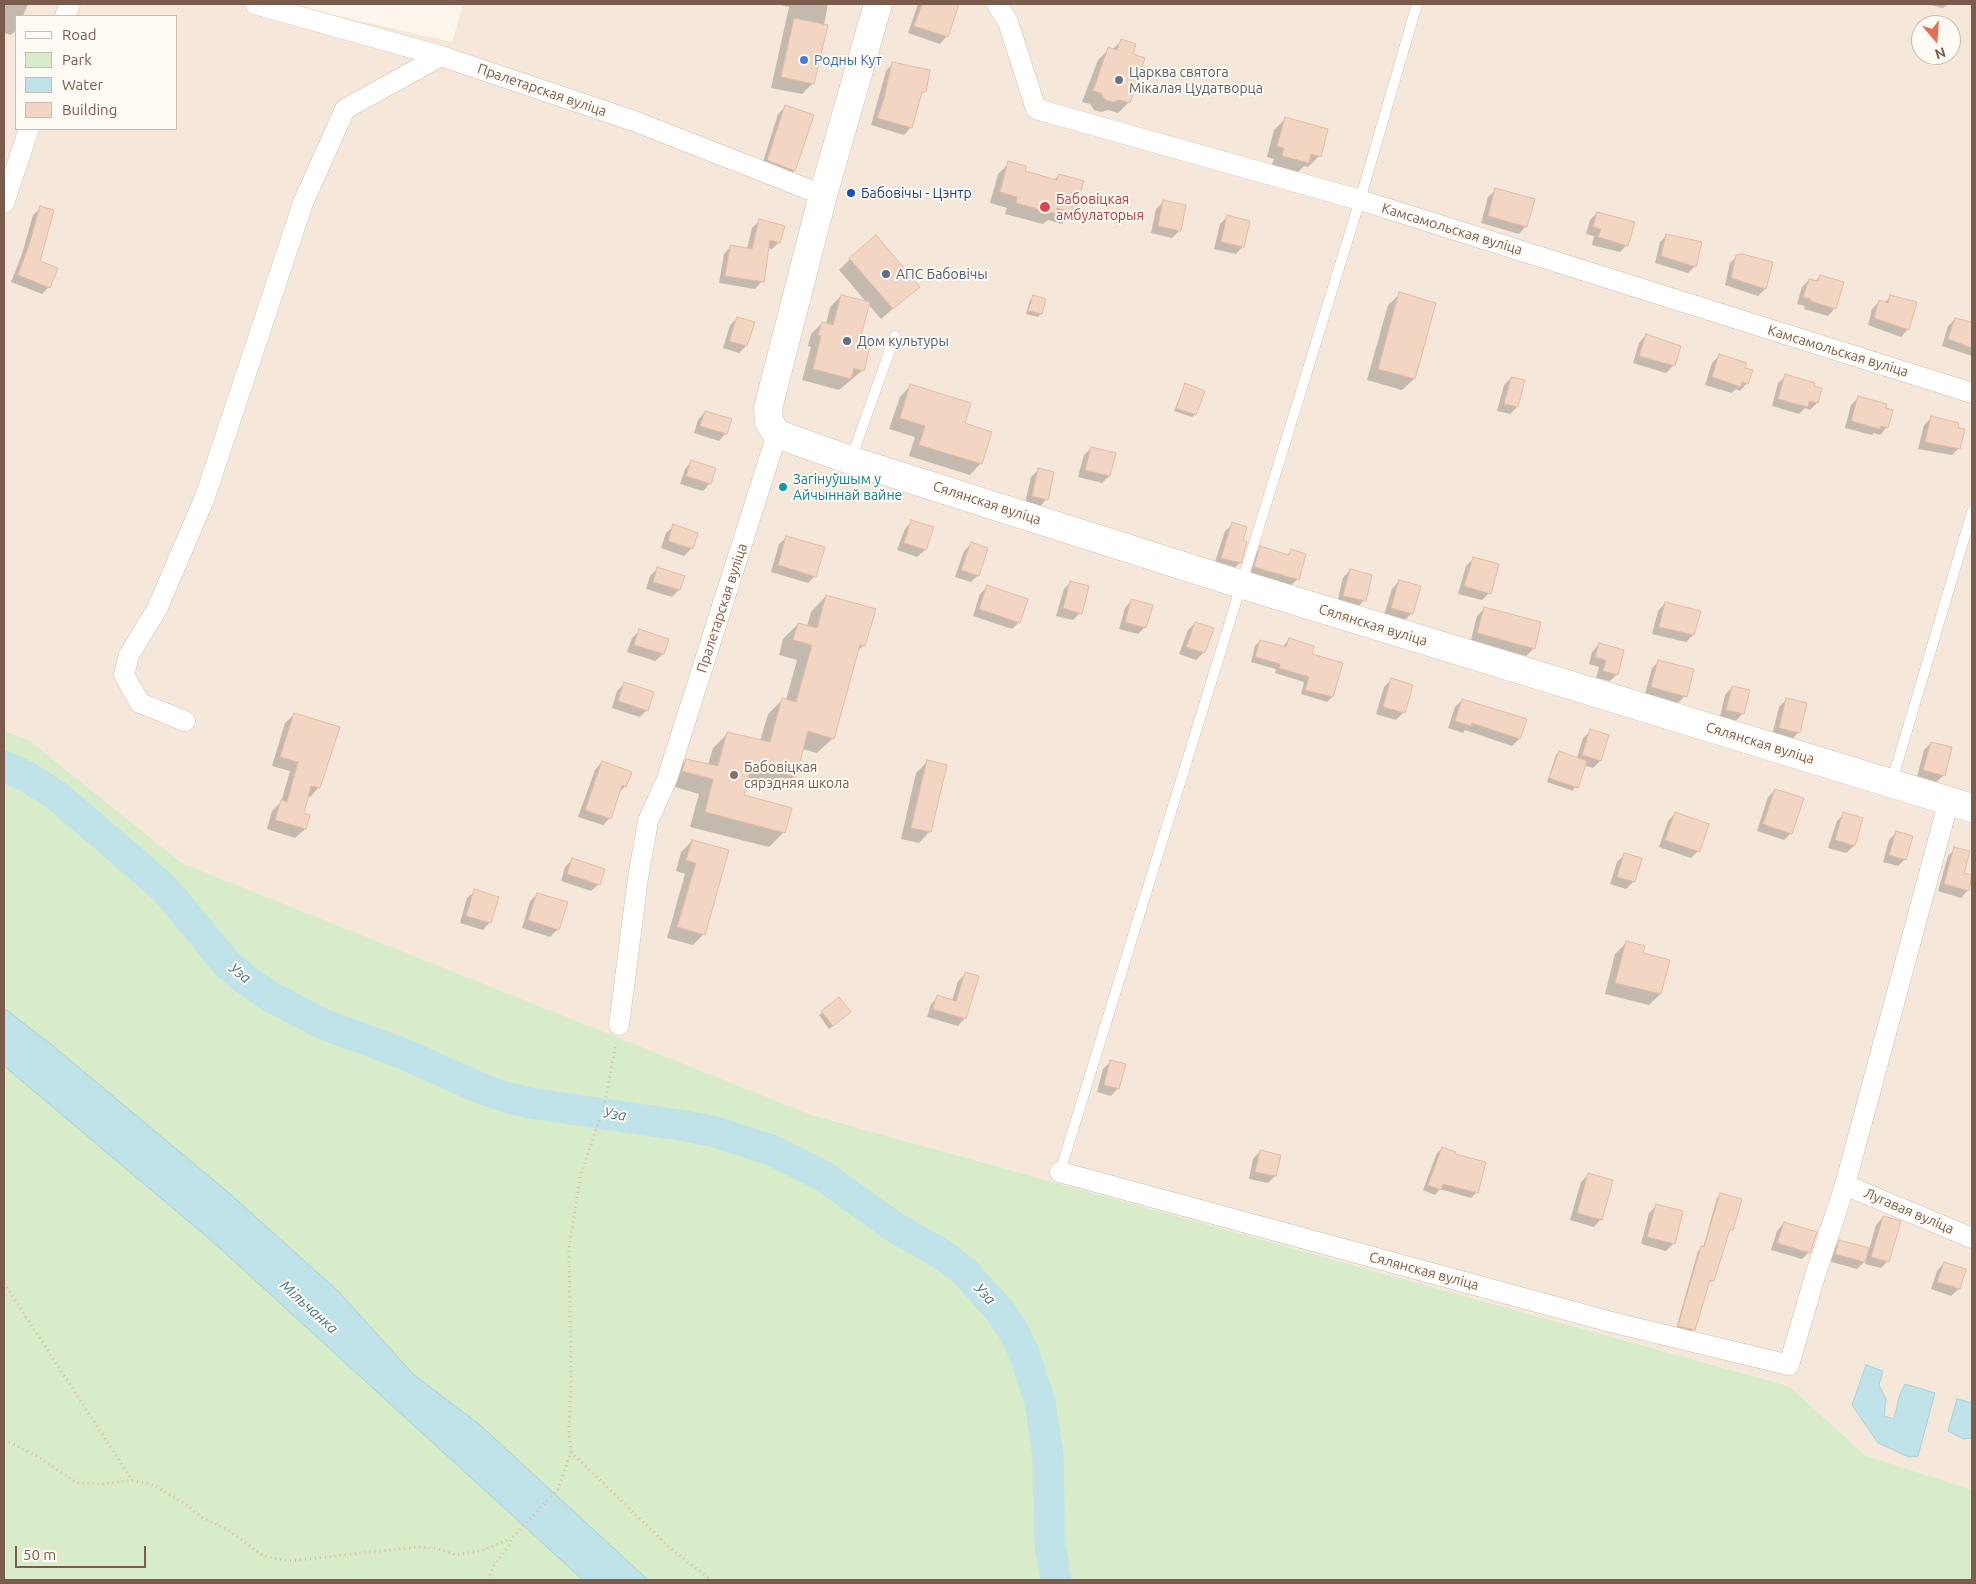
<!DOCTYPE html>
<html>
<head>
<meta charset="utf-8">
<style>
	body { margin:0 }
	#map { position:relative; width:1976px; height:1584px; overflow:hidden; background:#fdf6ec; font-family:Ubuntu,sans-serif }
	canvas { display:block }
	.frame { position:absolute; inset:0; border:5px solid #7a5c4d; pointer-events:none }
	.legend { position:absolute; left:15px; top:15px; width:162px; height:115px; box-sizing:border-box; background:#fffaf3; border:1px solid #cabbb1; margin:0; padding:6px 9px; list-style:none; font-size:15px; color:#7a5c4d }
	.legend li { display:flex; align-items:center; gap:10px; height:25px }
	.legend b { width:25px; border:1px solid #cabbb1 }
	.north { position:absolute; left:1911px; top:15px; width:50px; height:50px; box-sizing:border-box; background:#fffaf3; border:1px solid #cabbb1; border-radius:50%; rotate:162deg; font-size:14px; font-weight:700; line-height:20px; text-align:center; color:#7a5c4d }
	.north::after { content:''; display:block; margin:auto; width:18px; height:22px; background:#e76f51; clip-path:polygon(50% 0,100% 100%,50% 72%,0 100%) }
	.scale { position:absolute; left:15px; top:1546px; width:131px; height:22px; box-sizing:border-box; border:2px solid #7a5c4d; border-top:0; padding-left:6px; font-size:15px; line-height:18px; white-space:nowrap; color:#7a5c4d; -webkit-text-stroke:4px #fffaf3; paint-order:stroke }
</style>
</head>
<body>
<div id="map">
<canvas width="1976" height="1584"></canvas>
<div class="frame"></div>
<ul class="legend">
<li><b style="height:6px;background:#fff"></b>Road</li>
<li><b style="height:14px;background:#d8ecc9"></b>Park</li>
<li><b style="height:14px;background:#bfe3e8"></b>Water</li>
<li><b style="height:14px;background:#f3d5c3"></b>Building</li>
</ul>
<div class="north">N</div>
<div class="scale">50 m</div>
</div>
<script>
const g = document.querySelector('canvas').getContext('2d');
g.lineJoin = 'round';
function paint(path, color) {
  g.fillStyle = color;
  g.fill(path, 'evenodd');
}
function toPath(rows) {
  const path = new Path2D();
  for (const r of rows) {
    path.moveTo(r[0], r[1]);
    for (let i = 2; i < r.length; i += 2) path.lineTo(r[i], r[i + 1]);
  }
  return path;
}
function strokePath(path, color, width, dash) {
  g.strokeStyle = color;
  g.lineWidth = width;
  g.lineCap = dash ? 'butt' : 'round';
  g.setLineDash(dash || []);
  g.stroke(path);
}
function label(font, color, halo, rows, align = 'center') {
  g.font = font + ' Ubuntu,sans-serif';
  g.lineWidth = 4;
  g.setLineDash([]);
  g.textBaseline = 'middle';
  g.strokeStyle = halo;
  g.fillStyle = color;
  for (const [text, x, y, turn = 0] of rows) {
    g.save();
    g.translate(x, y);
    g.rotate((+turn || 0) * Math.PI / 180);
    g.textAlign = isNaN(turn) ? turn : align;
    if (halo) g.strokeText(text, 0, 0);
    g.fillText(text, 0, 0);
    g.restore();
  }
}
const residential = toPath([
	[4,4,285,4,452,42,463,4,1972,4,1972,1490,1865,1455,1789,1386,812,1115,182,863,29,740,4,731],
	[16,16,176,16,176,129,16,129],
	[1921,25,1951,25,1951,55,1921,55]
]);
const green = toPath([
	[4,731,29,740,182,863,812,1115,1789,1386,1865,1455,1972,1490,1972,1580,1070,1580,1063,1551,1062,1476,1050,1392,1043,1370,1020,1323,990,1283,950,1247,797,1148,788,1170,878,1229,940,1266,967,1289,989,1314,1005,1340,1017,1367,1032,1425,1037,1453,1040,1551,1046,1580,4,1580]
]);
const water = toPath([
	[4,1008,53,1046,229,1193,338,1291,414,1375,479,1424,648,1580,583,1580,213,1242,4,1066,4,1008],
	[1866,1365,1883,1371,1879,1385,1886,1399,1884,1416,1894,1419,1900,1394,1905,1384,1935,1393,1918,1456,1909,1457,1878,1443,1852,1405,1866,1365],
	[1957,1399,1972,1403,1972,1438,1963,1439,1948,1431,1957,1399]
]);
const shadow = toPath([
	[4,4,28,4,23,16,16,16,16,30,11,35,4,33],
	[776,4,828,4,813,83,802,94,771,88,789,7],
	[918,4,958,4,947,36,940,44,908,33],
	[1926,4,1948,4,1943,8],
	[1122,40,1132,55,1129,102,1118,113,1108,110,1101,112,1094,110,1090,104,1082,102,1098,60,1109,49,1112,50],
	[893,63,924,92,920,96,911,127,904,135,871,125,886,71],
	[785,107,812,116,794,171,787,178,761,168,778,114],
	[1285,119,1319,156,1308,167,1304,166,1296,174,1271,167,1274,159,1267,157,1274,130],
	[1009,163,1023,172,1054,180,1059,175,1073,212,1062,224,1048,220,1043,224,1005,214,1007,208,990,203,998,174],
	[1496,190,1526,226,1519,234,1481,223,1488,197],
	[1164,201,1179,231,1172,238,1151,233,1156,209],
	[41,208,38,262,49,287,42,294,11,282,22,254,33,215],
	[1597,213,1627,245,1620,252,1592,245,1594,236,1586,234,1590,220],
	[1227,217,1243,246,1236,254,1214,249,1220,224],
	[760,220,779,242,772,249,768,248,762,281,755,289,719,283,724,254,731,246,747,249,752,228],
	[1667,235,1695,266,1688,273,1655,263,1660,242],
	[1737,256,1772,263,1765,289,1758,296,1725,285,1730,263],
	[850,259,918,287,881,319,868,304,858,340,863,370,839,390,802,380,811,347,808,346,811,334,822,323,826,324,830,307,841,296,867,303,839,270],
	[1820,276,1835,308,1828,316,1804,309,1805,306,1797,304,1802,287,1809,280,1815,282],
	[1400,294,1414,379,1402,390,1367,380,1388,305],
	[1891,296,1908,329,1901,337,1868,325,1872,309,1880,301,1884,303],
	[1033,297,1041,314,1038,317,1026,314,1030,300],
	[737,318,746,346,739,353,723,348,730,325],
	[1955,319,1972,324,1972,356,1942,346,1948,326],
	[1646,335,1674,365,1666,373,1633,363,1639,343],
	[1719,356,1744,368,1747,383,1740,391,1736,389,1732,393,1705,385,1712,363],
	[1786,376,1817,403,1810,410,1805,408,1799,414,1772,406,1778,383],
	[1511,378,1517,407,1510,414,1497,411,1504,385],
	[911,385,964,424,981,463,970,475,909,456,915,437,889,429,900,397],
	[1185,385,1195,414,1192,417,1174,411],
	[1859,397,1887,427,1880,435,1874,433,1872,435,1845,428,1851,405],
	[705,412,726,433,719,441,694,433,698,420],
	[1931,418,1957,429,1959,448,1952,455,1918,449,1924,425],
	[1091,448,1109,476,1102,483,1078,477,1084,455],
	[692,461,710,483,703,491,680,484,685,469],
	[1038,470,1047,499,1040,506,1025,503,1031,477],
	[912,521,932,528,925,550,917,557,897,550,905,529],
	[1233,524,1241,541,1240,563,1232,570,1214,565,1225,531],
	[674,526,692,548,684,556,661,548,666,533],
	[787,537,815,576,808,583,771,572,779,544],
	[971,544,978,575,971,582,955,577,964,551],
	[1261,547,1287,555,1291,551,1298,579,1290,586,1247,574,1254,555],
	[1473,559,1489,593,1482,600,1458,594,1466,566],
	[657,569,679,590,672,597,646,589,650,576],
	[1350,570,1364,600,1357,608,1337,603,1343,578],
	[1399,581,1412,613,1404,621,1384,615,1392,589],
	[1071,582,1080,613,1073,620,1056,616,1064,589],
	[987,587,1019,622,1012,629,973,616,980,594],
	[826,596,864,645,856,653,833,738,817,753,802,749,795,776,780,791,746,782,742,796,784,832,769,847,690,827,699,794,668,785,671,775,686,760,708,765,713,748,728,733,760,741,768,714,783,699,786,700,797,660,779,655,783,639,798,624,807,626,811,612],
	[1132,600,1145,627,1138,634,1119,629,1125,608],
	[1665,603,1693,635,1686,642,1652,634,1658,611],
	[1484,609,1539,623,1533,649,1526,656,1471,640,1477,616],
	[1195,623,1212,629,1203,653,1196,660,1179,654,1188,630],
	[639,631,667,640,663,654,655,661,627,652,632,638],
	[1289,639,1310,655,1341,664,1332,697,1327,702,1301,694,1304,682,1275,673,1276,669,1251,662,1255,646,1260,641,1283,647],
	[1599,644,1617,674,1610,681,1596,678,1599,667,1589,664,1592,652],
	[1659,661,1685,696,1678,703,1645,694,1652,668],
	[1391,680,1404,712,1396,720,1376,714,1384,687],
	[625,683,647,710,640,717,612,708,617,691],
	[1732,687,1743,713,1736,721,1720,717,1725,695],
	[1787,699,1799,732,1792,739,1772,735,1779,707],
	[1462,700,1525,719,1519,739,1512,746,1465,730,1463,733,1448,728,1455,707],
	[295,714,319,787,310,797,307,796,302,814,308,816,305,829,295,838,267,829,272,811,281,802,290,771,272,766,285,723],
	[1591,731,1600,761,1593,768,1584,765,1573,791,1547,782,1556,755,1559,752,1577,758,1583,738],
	[1931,743,1944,775,1936,782,1917,777,1924,750],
	[602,762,625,786,618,794,610,818,603,825,578,817,595,770],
	[927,762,930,831,919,843,901,839,916,773],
	[1775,790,1791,833,1784,840,1757,831,1768,797],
	[1675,814,1698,851,1691,858,1659,847,1668,821],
	[1844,814,1862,819,1854,846,1846,853,1828,848,1837,821],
	[1896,833,1905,859,1898,866,1883,862,1889,840],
	[692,841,727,851,704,934,693,945,667,938,685,874,676,871,681,852],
	[1955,849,1962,873,1972,876,1968,890,1961,898,1938,891,1948,856],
	[1624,855,1634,881,1626,889,1610,884,1617,862],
	[573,859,599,884,591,891,561,881,565,867],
	[475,891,490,922,483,930,460,923,467,898],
	[537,894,558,929,550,937,522,928,530,901],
	[1626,943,1642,954,1669,961,1660,994,1649,1005,1605,994,1615,954],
	[965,974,965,1018,958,1026,927,1017,931,1004,938,997,952,1001,958,981],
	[839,998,847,1015,829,1029,819,1015],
	[1111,1061,1118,1088,1111,1096,1097,1092,1103,1069],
	[1443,1148,1477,1192,1471,1198,1440,1189,1435,1195,1423,1190,1437,1153],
	[1260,1151,1279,1156,1275,1176,1268,1183,1249,1179,1253,1159],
	[1588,1175,1601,1219,1594,1227,1570,1220,1581,1182],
	[1721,1194,1732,1229,1729,1232,1713,1281,1707,1283,1694,1329,1691,1333,1676,1329,1698,1251,1703,1248,1717,1198],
	[1656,1206,1674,1243,1666,1251,1641,1244,1649,1213],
	[1883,1217,1888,1261,1881,1268,1865,1264,1866,1260,1857,1269,1828,1261,1832,1249,1840,1242,1869,1250,1876,1225],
	[1784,1223,1809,1252,1802,1259,1771,1250,1777,1231],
	[1944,1263,1964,1270,1959,1289,1951,1296,1931,1289,1937,1271]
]);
const river = toPath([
	[4,766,26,776,57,796,134,862,166,890,226,963,246,980,271,997,323,1024,404,1054,475,1086,502,1096,530,1103,679,1125,712,1131,771,1150,823,1176,894,1227,943,1255,964,1271,999,1310,1013,1330,1024,1353,1040,1402,1048,1455,1050,1545,1056,1580]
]);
const building = toPath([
	[922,4,959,4,948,37,914,26,922,4],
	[794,18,828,25,814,84,781,77,794,18],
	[1121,39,1136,44,1133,54,1145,58,1130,103,1120,100,1113,102,1105,100,1101,93,1093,91,1108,47,1117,50,1121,39],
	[892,62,930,70,926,92,922,92,912,128,877,118,884,99,892,62],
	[785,105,814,115,795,171,767,160,785,105],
	[1285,117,1328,129,1321,157,1311,154,1309,163,1282,156,1284,148,1277,146,1285,117],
	[1008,161,1026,166,1025,171,1057,180,1059,174,1084,181,1074,213,1057,208,1056,214,1016,203,1017,197,1000,192,1008,161],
	[1495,188,1535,199,1527,227,1488,216,1495,188],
	[1163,200,1186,205,1181,231,1158,226,1163,200],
	[40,206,54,210,40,261,58,268,50,288,18,275,29,245,40,206],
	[1597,212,1635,222,1628,246,1598,237,1601,229,1593,227,1597,212],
	[1227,215,1250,221,1244,247,1221,242,1227,215],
	[759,219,785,226,780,243,770,240,764,282,725,276,730,245,752,249,759,219],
	[1666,234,1702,242,1696,267,1661,256,1666,234],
	[876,235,920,287,893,309,849,258,876,235],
	[1742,254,1773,262,1766,289,1731,278,1736,255,1742,254],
	[1820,275,1844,282,1836,309,1810,301,1811,299,1803,297,1809,279,1818,281,1820,275],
	[1399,292,1436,303,1415,379,1378,369,1399,292],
	[841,295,870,302,860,339,871,342,864,371,854,368,851,379,813,369,821,336,818,335,822,322,833,325,841,295],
	[1033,295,1046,299,1042,314,1028,311,1033,295],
	[1890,295,1917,302,1909,330,1874,318,1879,300,1888,303,1890,295],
	[737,317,755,322,747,346,729,341,737,317],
	[1955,318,1972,322,1972,348,1948,339,1955,318],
	[1646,334,1681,346,1675,366,1639,356,1646,334],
	[1719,354,1747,363,1745,368,1753,370,1748,384,1742,382,1741,387,1712,377,1719,354],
	[1785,374,1815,383,1814,386,1822,388,1818,403,1809,401,1808,407,1778,399,1785,374],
	[1511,377,1525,380,1518,407,1504,404,1511,377],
	[1185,383,1205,391,1196,415,1176,408,1185,383],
	[910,384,971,403,965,423,992,432,982,464,919,445,925,426,900,418,910,384],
	[1858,396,1887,404,1886,408,1893,410,1888,428,1881,426,1880,429,1851,421,1858,396],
	[705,411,732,419,727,434,700,426,705,411],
	[1931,416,1959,423,1958,428,1965,429,1960,449,1925,442,1931,416],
	[1091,447,1116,453,1110,476,1085,470,1091,447],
	[691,460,716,468,711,484,686,476,691,460],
	[1038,468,1054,472,1048,500,1032,496,1038,468],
	[911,520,934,527,926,550,904,543,911,520],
	[1232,522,1247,527,1243,540,1247,542,1241,563,1221,558,1232,522],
	[673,524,698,533,693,549,668,541,673,524],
	[786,536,825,547,816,577,778,565,786,536],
	[971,542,988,548,979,576,961,570,971,542],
	[1260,546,1289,555,1291,549,1306,554,1299,580,1254,567,1260,546],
	[1473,557,1499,564,1491,594,1464,586,1473,557],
	[657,567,685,576,680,590,653,582,657,567],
	[1350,569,1372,575,1366,601,1343,596,1350,569],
	[1399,580,1421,586,1413,614,1391,608,1399,580],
	[1070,581,1089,586,1082,614,1063,608,1070,581],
	[987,585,1028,599,1020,623,979,609,987,585],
	[826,595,876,609,865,646,860,645,834,739,808,731,796,777,751,765,744,795,792,808,785,833,705,812,713,779,682,771,686,759,718,766,727,732,770,742,782,698,796,702,812,645,793,640,798,623,817,628,826,595],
	[1131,599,1153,605,1146,628,1125,622,1131,599],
	[1665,602,1701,611,1694,635,1659,627,1665,602],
	[1484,607,1541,622,1535,649,1477,633,1484,607],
	[1195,622,1214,628,1205,653,1186,647,1195,622],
	[639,629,669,639,664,654,634,645,639,629],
	[1289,638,1314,646,1312,654,1343,663,1333,697,1305,690,1309,677,1279,668,1280,664,1255,657,1260,640,1286,647,1289,638],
	[1599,643,1624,650,1618,675,1603,671,1606,660,1595,657,1599,643],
	[1658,660,1694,669,1687,697,1651,687,1658,660],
	[1391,678,1413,685,1405,713,1383,707,1391,678],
	[624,682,654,692,648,711,618,701,624,682],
	[1732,686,1750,690,1744,714,1726,710,1732,686],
	[1786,698,1807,703,1800,733,1779,728,1786,698],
	[1462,699,1527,719,1520,739,1472,723,1471,726,1455,721,1462,699],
	[294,713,340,727,320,788,311,786,304,813,310,815,306,829,275,820,281,800,287,802,298,762,280,757,294,713],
	[1590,729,1609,735,1601,761,1582,755,1590,729],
	[1931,742,1952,747,1945,776,1923,770,1931,742],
	[1559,751,1587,761,1578,788,1549,778,1559,751],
	[927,760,947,765,931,832,911,828,927,760],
	[602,761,632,772,626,787,622,785,611,819,585,810,602,761],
	[1775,789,1804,798,1792,834,1763,824,1775,789],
	[1675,812,1709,824,1700,852,1665,840,1675,812],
	[1843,812,1863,818,1855,846,1835,840,1843,812],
	[1896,831,1913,836,1906,860,1889,855,1896,831],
	[692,840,729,850,705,935,677,927,696,863,686,860,692,840],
	[1954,847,1970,851,1964,873,1972,875,1969,891,1944,884,1954,847],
	[1624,853,1642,858,1635,882,1617,877,1624,853],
	[572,858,605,869,600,885,567,874,572,858],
	[474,889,499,897,491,923,466,916,474,889],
	[537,893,568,902,559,930,528,920,537,893],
	[1626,941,1645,946,1643,953,1670,960,1661,994,1615,983,1626,941],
	[965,972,979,976,966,1019,933,1009,937,995,956,1001,965,972],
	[839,997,851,1012,833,1026,821,1011,839,997],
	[1110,1060,1126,1064,1119,1089,1104,1085,1110,1060],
	[1442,1147,1456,1152,1455,1154,1486,1162,1478,1193,1443,1184,1441,1190,1428,1185,1442,1147],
	[1260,1150,1281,1155,1276,1176,1255,1172,1260,1150],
	[1588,1173,1613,1180,1602,1220,1577,1213,1588,1173],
	[1720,1193,1742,1199,1733,1230,1730,1229,1714,1281,1710,1280,1695,1330,1678,1326,1701,1246,1704,1247,1720,1193],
	[1656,1204,1683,1211,1675,1244,1647,1237,1656,1204],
	[1883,1216,1901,1221,1889,1262,1871,1257,1883,1216],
	[1784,1222,1817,1232,1810,1253,1777,1243,1784,1222],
	[1839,1240,1869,1248,1865,1262,1835,1254,1839,1240],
	[1944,1262,1966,1269,1960,1289,1937,1282,1944,1262]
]);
const path = toPath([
	[4,1283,132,1480],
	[4,1442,11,1443,37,1456,77,1483,104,1484,132,1480,156,1486,188,1506,203,1518,226,1529,264,1556,288,1561,419,1547,439,1549,456,1555,484,1550,510,1539],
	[571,1452,670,1548,711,1580],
	[489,1580,493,1567,509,1546,511,1539,558,1489,571,1452,569,1430,571,1384,569,1249,580,1177,604,1107,616,1043]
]);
const lane = toPath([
	[851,459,895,336],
	[1892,781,1972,512],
	[1060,1172,1360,200,1417,4]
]);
const street = toPath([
	[255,4,441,56,634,121,823,195],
	[997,4,1008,22,1036,109,1360,200,1972,393],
	[65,16,70,4],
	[4,203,29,129],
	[185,721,140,703,124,675,129,655,157,609,205,497,303,203,345,109,441,56],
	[619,1025,638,878,648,821,667,779,777,434],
	[1060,1172,1611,1322,1789,1365,1815,1276,1845,1185,1949,800],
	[1845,1185,1972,1238]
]);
const secondary = toPath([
	[878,4,823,195,768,408,769,422,777,434,850,460,1240,584,1972,808]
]);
const markers = [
	[804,60,5,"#3f7fe0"],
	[1119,80,5,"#6b7280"],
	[851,193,5,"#1a4fb4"],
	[1045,207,6,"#e0444e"],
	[886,274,5,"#5c6f8a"],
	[847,341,5,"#5c6f8a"],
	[783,487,5,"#0f9aa8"],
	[734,775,5,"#8d6e63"]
];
const shopNames = [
	["Родны Кут",814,60]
];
const worshipNames = [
	["Царква святога",1129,72],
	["Мікалая Цудатворца",1129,88]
];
const streetNames = [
	["Пралетарская вуліца",542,90,19],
	["Камсамольская вуліца",1452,229,17],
	["Камсамольская вуліца",1838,351,17],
	["Сялянская вуліца",987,503,18],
	["Пралетарская вуліца",722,608,-72],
	["Сялянская вуліца",1373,625,17],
	["Сялянская вуліца",1760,743,17],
	["Лугавая вуліца",1909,1211,23],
	["Сялянская вуліца",1424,1271,15]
];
const transitNames = [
	["Бабовічы - Цэнтр",861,193]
];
const healthNames = [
	["Бабовіцкая",1056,199],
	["амбулаторыя",1056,215]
];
const serviceNames = [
	["АПС Бабовічы",896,274],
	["Дом культуры",857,341]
];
const cultureNames = [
	["Загінуўшым у",793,479],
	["Айчыннай вайне",793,495]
];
const educationNames = [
	["Бабовіцкая",744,767],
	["сярэдняя школа",744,783]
];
const waterNames = [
	["Уза",240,973,38],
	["Уза",615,1114,9],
	["Уза",985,1294,47],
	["Мільчанка",309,1307,42]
];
paint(residential, '#f5e8da');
paint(green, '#d8ecc9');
paint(water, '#bfe3e8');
strokePath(water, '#a5d3da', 1);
paint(shadow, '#0003');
strokePath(river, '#bfe3e8', 31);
paint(building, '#f3d5c3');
strokePath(building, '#e6bba3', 1);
strokePath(lane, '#d1beb0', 11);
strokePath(street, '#d1beb0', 21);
strokePath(secondary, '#d6c0b0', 29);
strokePath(path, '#d9b8a5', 3, [1, 4]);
strokePath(lane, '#fff', 10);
strokePath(street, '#fff', 20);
strokePath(secondary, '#fff', 28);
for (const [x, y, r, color] of markers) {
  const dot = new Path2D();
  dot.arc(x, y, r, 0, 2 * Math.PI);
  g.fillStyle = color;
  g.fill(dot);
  strokePath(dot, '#fffaf3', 2);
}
label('14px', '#366cbe', '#fffaf3', shopNames, 'left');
label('14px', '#5b616d', '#fffaf3', worshipNames, 'left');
label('14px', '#7a5c4d', '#fffaf3', streetNames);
label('14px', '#164399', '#fffaf3', transitNames, 'left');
label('14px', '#be3a42', '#fffaf3', healthNames, 'left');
label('14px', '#4e5e75', '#fffaf3', serviceNames, 'left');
label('14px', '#0d838f', '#fffaf3', cultureNames, 'left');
label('14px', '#785e54', '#fffaf3', educationNames, 'left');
label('italic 15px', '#437c86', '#fffaf3', waterNames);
</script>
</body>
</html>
